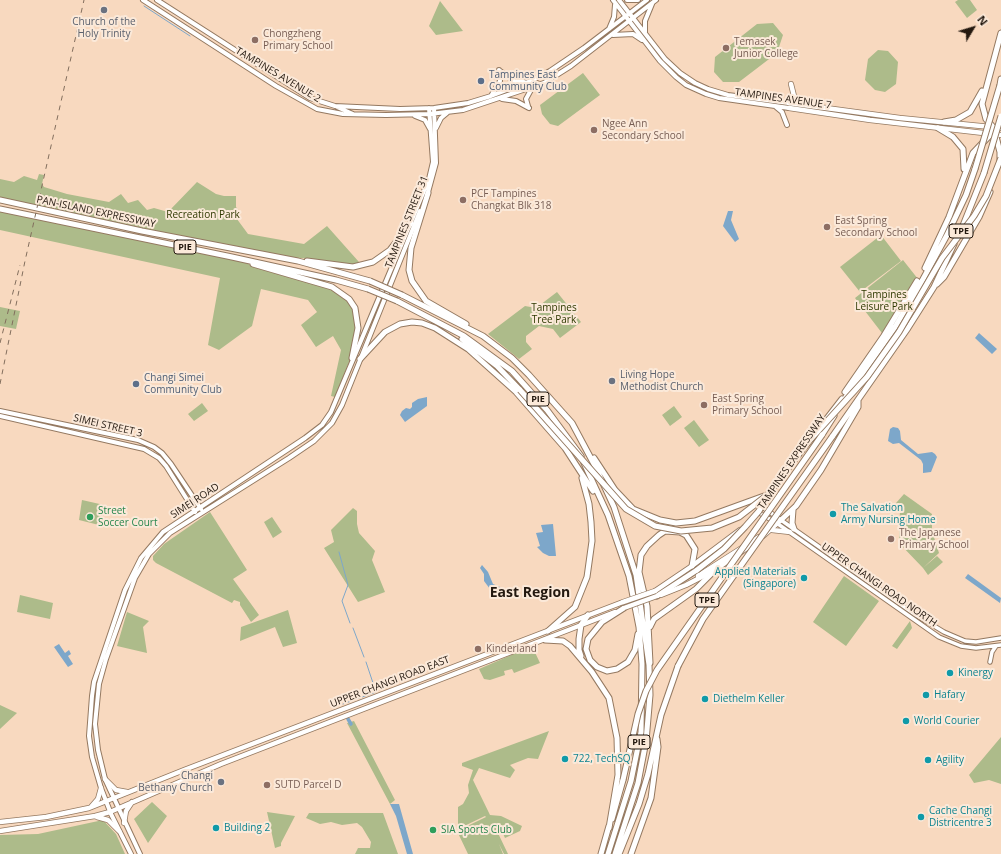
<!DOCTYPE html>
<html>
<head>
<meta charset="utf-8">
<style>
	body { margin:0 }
	#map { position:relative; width:1001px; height:854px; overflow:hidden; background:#f8d9bf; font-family:"Open Sans",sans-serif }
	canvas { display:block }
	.north { position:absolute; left:953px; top:8px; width:40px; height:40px; -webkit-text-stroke:3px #fbe9d9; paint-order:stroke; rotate:52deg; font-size:11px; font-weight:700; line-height:16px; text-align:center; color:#23180f }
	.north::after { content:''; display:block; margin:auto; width:14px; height:18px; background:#23180f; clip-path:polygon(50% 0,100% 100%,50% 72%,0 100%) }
</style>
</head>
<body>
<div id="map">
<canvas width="1001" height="854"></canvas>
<div class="north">N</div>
</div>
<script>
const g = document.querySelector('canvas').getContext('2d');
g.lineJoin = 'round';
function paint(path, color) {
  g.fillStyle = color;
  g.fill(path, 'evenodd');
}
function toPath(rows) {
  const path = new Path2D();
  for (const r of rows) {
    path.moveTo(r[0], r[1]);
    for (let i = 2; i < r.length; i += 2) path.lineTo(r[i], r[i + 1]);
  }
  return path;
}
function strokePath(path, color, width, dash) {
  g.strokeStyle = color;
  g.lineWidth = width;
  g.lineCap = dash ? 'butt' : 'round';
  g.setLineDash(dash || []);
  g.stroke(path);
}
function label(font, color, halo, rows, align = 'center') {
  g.font = font + ' "Open Sans",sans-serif';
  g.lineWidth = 4;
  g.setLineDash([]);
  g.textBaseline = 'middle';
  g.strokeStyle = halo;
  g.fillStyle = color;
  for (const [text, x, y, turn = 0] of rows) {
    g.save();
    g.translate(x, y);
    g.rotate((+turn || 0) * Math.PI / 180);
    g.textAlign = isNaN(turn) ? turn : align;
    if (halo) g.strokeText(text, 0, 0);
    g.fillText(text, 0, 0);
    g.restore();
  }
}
const green = toPath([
	[958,0,970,0,977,10,967,18,955,2],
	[440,1,463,31,436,35,429,26],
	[773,23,783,35,777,53,739,82,723,82,714,72,715,57,757,24],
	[878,50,888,51,898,62,896,84,885,92,875,90,865,80,868,59],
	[583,73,600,95,558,126,550,124,542,114,540,105],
	[39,174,44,175,42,184,44,187,67,194,109,202,121,194,128,203,138,200,147,210,154,208,168,212,197,182,216,194,224,196,236,196,236,207,239,211,234,215,248,234,304,244,327,226,359,262,356,265,338,265,312,259,277,256,0,198,0,179,14,182,24,176,37,180],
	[0,210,232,258,270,272,331,288,348,300,354,309,357,329,351,357,335,397,331,396,341,350,333,336,316,347,301,325,317,312,308,300,261,289,252,326,219,350,208,345,220,278,0,230],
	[881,235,901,261,860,292,840,267],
	[903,260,918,279,904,309,885,337,855,298],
	[557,292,581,322,560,338,553,329,539,326,526,336,526,342,532,349,519,359,488,334,525,306,536,308],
	[0,307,20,311,16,329,0,326],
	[202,403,208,411,194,421,188,414],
	[674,406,682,417,670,426,662,415],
	[694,420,709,440,699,447,684,428],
	[904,494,932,514,932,531,939,553,923,568,899,543,900,508,896,503],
	[82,500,104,505,99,525,79,520],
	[353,508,357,511,357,524,359,533,375,551,372,560,385,592,358,602,324,548,334,542,331,530],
	[210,512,247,570,233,579,259,615,251,622,240,605,240,602,234,600,232,603,156,563,153,560,153,556,164,544],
	[272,517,282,532,273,538,264,522],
	[937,556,943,562,928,575,923,568],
	[844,576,879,601,846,646,813,622],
	[20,595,53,603,50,619,17,612],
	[288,610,297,643,283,647,275,627,240,641,241,627],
	[127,612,149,621,143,627,147,653,117,646],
	[910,621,912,628,897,649,892,646],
	[532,646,540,663,514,673,512,669,504,671,505,675,490,680,484,679,479,669],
	[0,705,17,713,0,729],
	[354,721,395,800,390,804,347,723],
	[549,731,538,759,528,758,510,765,515,770,510,778,479,768,473,780,490,815,501,816,522,826,520,831,505,838,501,829,496,829,508,854,504,854,499,844,503,854,468,854,457,831,486,817,485,816,458,829,458,807,463,804,469,793,468,785,473,770,462,766,462,763],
	[1001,737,1001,784,989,780,974,783,969,775],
	[152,802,167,816,148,843,134,819],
	[267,812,295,816,281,843,281,846,275,848],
	[309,813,383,813,398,854,355,854,358,848,370,848,371,842,362,827,357,823,342,825,331,822,320,824,306,818],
	[103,820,116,834,125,854,0,854,0,835,38,834]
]);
const water = toPath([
	[728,211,733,211,731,220,739,239,735,242,723,226],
	[979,333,997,349,992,354,975,338],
	[427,397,427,406,405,422,400,415,402,411,406,408,410,409,412,407,412,403,418,399],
	[893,427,898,428,900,431,901,440,918,454,932,452,935,454,937,457,931,472,923,473,923,464,921,460,899,443,893,444,888,441,890,429],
	[553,524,556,556,549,556,543,553,537,547,540,546,536,533,543,532,541,525],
	[482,565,488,572,493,584,500,587,502,591,499,592,490,589,484,581,484,574,480,568],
	[968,574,1001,598,1000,603,965,578],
	[59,644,65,653,69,650,71,654,68,656,73,664,68,667,54,647],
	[390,804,399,804,413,854,407,854,396,816]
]);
const stream = toPath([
	[144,6,190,36],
	[339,552,348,585,342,601,350,623],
	[353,628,364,657],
	[343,704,376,692,366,662]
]);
const canal = toPath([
	[348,719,351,724]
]);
const tertiary = toPath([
	[761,506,916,615,944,632,965,641,976,642,1001,638],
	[758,512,778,524,939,637,961,646,976,648,1001,645],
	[990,662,992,652,996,646]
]);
const secondary = toPath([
	[143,0,276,86,317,109,343,114,386,115,430,114,463,110,544,83,571,66,656,0],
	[157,0,310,98,335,106,400,109,434,108,468,103,491,96,533,80,550,71,584,48,647,0],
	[613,0,660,61,676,77,686,85,706,94,719,98,789,108],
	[619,0,665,59,680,73,695,83,708,89,728,95,789,103],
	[627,0,638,0],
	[609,29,614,17,615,5],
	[645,32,645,21,652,4],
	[613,35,633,34,642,40],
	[500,71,514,81,524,82],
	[491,96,500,81,499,70],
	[502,99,516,101,529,108],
	[528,106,526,99,532,88],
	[337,107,353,114],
	[776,107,782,112,787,125],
	[415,116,425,120,430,129],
	[436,128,441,118,447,113],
	[427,196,436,163,434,108],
	[0,411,138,440,154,447,162,453,171,464,201,509],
	[0,416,144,449,159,458,166,466,195,512],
	[131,854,111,814,101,788,92,757,89,736,92,696,94,682,125,590,141,558,163,532,305,438,322,425,331,412,429,179,433,162,429,108],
	[140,854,105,779,98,750,95,724,99,684,106,659,135,578,149,554,170,533,289,458,314,441,332,423,342,405,420,211]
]);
const primary = toPath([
	[791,84,794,96,802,103],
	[789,103,900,118,1001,128],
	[789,108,870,120,1001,135],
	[772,530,790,532],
	[763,536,781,520],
	[698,576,759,537],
	[655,591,692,566,740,530],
	[661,595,686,585,715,570,757,541],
	[105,779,116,790,127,792],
	[91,807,98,799,101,788],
	[97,817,108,820,119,831],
	[0,822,46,817,89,808,184,770,623,602],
	[124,823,126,811,132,802],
	[0,831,95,816,110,812,221,764,615,612]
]);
const motorway = toPath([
	[1000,85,1001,79],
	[944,122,956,120,970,112,982,91],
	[938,128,953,137,963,149,964,169],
	[995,133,1000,152,1000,162],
	[428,193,411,248,409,270,412,281,426,301,466,324],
	[0,200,142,231,298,261,370,281],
	[0,209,232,257,336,280,368,289],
	[960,233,984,173],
	[307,261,353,267,373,262,390,250,411,223],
	[253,264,332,287,349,299,355,308,358,328,352,358],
	[925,268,949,217,973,153,992,133,993,127,986,119,982,104,1001,33],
	[937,284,944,277,979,217,990,192],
	[402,295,483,336,512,358,529,375,572,423,595,466,614,507,636,575,649,665,650,695,646,741,638,783,615,854],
	[397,301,464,336,512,371,547,410,581,456],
	[462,339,497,366,520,390],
	[360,359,385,332,400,324,412,322,422,323,435,328,468,349,516,392,565,448,593,491],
	[845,392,883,337,917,281],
	[841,404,895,327,916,292,947,235,966,195,975,169],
	[825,421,842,399],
	[822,435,834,416],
	[832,437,908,328,934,287,954,244],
	[594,458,615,490,633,509,660,520,676,523,695,521,764,496],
	[584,463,608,515,629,576,639,627,642,664,641,732,631,781,608,854],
	[793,510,792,523,794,529],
	[781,520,796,506,821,470,858,407,858,401],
	[657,596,697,570],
	[624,608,602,622,588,639,586,649,590,660,597,667,607,671,617,669,628,662,635,650,638,634],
	[650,627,654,619,696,589,715,570],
	[548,631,575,607,587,577,592,541,591,522,589,504,582,478],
	[545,640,563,641,570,646,592,672,609,698,617,738,618,775,609,828],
	[581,656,579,650,579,639,581,625,588,615],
	[650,663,647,606,639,572,641,555,647,546,659,535,665,531,680,532,686,535,695,549,692,566],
	[612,819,623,780],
	[601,854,609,826],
	[619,854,639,804,648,774,661,715,678,666],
	[631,854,651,798,658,747,657,739]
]);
const rail = toPath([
	[0,343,20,265],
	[0,384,25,261,84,0]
]);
const primaryBridge = toPath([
	[623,602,655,591],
	[624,608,657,596]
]);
const motorwayBridge = toPath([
	[975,169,1000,85],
	[984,173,1001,116],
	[370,281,402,295],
	[368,289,397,301],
	[520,390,626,509,655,526,681,531,712,528,739,517,766,496],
	[697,570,724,549,745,527,759,511,769,493,809,441,867,377,899,332,942,258,974,216,986,196,1001,158],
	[678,666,703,619,832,437],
	[623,780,638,714,646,691,657,670,822,435]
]);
const markers = [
	[104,10,4,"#6b7280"],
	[255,40,4,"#8d6e63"],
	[726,48,4,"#8d6e63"],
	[481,81,4,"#5c6f8a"],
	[594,130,4,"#8d6e63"],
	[463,200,4,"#8d6e63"],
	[827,227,4,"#8d6e63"],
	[612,381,4,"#6b7280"],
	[136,384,4,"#5c6f8a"],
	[704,405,4,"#8d6e63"],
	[833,514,4,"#0f9aa8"],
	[90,517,4,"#2e9e5b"],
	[891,539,4,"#8d6e63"],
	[804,578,4,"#0f9aa8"],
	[478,649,4,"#8d6e63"],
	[950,673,4,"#0f9aa8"],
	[926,695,4,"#0f9aa8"],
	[705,699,4,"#0f9aa8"],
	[906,721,4,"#0f9aa8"],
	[565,759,4,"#0f9aa8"],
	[928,760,4,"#0f9aa8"],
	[221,782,4,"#6b7280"],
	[267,785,4,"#8d6e63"],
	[921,817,4,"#0f9aa8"],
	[216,828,4,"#0f9aa8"],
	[433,830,4,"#2e9e5b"]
];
const shields = [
	[961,231,24],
	[185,247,22],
	[538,399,22],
	[707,600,24],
	[639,742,22]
];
const shieldNames = [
	["TPE",961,231],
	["PIE",185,247],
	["PIE",538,399],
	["TPE",707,600],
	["PIE",639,742]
];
const worshipNames = [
	["Church of the",104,22],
	["Holy Trinity",104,34],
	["Living Hope",620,375,"left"],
	["Methodist Church",620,387,"left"],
	["Changi",213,776,"right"],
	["Bethany Church",213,788,"right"]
];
const educationNames = [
	["Chongzheng",263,34],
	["Primary School",263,46],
	["Temasek",734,42],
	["Junior College",734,54],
	["Ngee Ann",602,124],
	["Secondary School",602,136],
	["PCF Tampines",471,194],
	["Changkat Blk 318",471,206],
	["East Spring",835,221],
	["Secondary School",835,233],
	["East Spring",712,399],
	["Primary School",712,411],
	["The Japanese",899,533],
	["Primary School",899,545],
	["Kinderland",486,649],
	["SUTD Parcel D",275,785]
];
const streetNames = [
	["TAMPINES AVENUE 2",278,75,31],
	["TAMPINES AVENUE 7",783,99,8],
	["PAN-ISLAND EXPRESSWAY",96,212,12],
	["TAMPINES STREET 31",407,222,-68],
	["SIMEI STREET 3",108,426,13],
	["TAMPINES EXPRESSWAY",792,462,-56],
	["SIMEI ROAD",195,501,-33],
	["UPPER CHANGI ROAD NORTH",879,585,35],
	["UPPER CHANGI ROAD EAST",390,682,-21]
];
const serviceNames = [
	["Tampines East",489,75],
	["Community Club",489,87],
	["Changi Simei",144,378],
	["Community Club",144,390]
];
const parkNames = [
	["Recreation Park",203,215],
	["Tampines",884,295],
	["Leisure Park",884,307],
	["Tampines",554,308],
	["Tree Park",554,320]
];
const cultureNames = [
	["The Salvation",841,508],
	["Army Nursing Home",841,520],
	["Applied Materials",796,572,"right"],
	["(Singapore)",796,584,"right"],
	["Kinergy",958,673],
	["Hafary",934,695],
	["Diethelm Keller",713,699],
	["World Courier",914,721],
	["722, TechSQ",573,759],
	["Agility",936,760],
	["Cache Changi",929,811],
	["Districentre 3",929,823],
	["Building 2",224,828]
];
const leisureNames = [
	["Street",98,511],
	["Soccer Court",98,523],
	["SIA Sports Club",441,830]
];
const districtNames = [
	["East Region",530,593]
];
paint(green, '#adbb8a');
paint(water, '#7da7ca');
strokePath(stream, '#7da7ca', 1);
strokePath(canal, '#7da7ca', 3.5);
strokePath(tertiary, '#947961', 5.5);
strokePath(secondary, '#947961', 6);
strokePath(primary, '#947961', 6);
strokePath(motorway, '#947961', 7);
strokePath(tertiary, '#fff', 3.5);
strokePath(secondary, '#fff', 4);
strokePath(primary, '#fff', 4.5);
strokePath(motorway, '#fff', 5);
strokePath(rail, '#826e5d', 1, [5, 5]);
strokePath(primaryBridge, '#947961', 6, []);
strokePath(motorwayBridge, '#947961', 7, []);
strokePath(primaryBridge, '#fff', 4.5);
strokePath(motorwayBridge, '#fff', 5);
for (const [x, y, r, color] of markers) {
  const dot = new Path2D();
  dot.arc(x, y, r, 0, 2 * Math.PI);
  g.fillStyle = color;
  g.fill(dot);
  strokePath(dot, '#fbe9d9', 1.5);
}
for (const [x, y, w] of shields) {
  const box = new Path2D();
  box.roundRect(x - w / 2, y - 7, w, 14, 3);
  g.fillStyle = '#fbe9d9';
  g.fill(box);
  strokePath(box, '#23180f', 1);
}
label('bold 9px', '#23180f', null, shieldNames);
label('10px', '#5b616d', '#fbe9d9', worshipNames);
label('10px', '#785e54', '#fbe9d9', educationNames, 'left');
label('10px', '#23180f', '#fbe9d9', streetNames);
label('10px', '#4e5e75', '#fbe9d9', serviceNames, 'left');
label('10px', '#2e3900', '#fbe9d9', parkNames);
label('10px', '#0d838f', '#fbe9d9', cultureNames, 'left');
label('10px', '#27864d', '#fbe9d9', leisureNames, 'left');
label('bold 14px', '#23180f', '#fbe9d9', districtNames);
</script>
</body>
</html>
